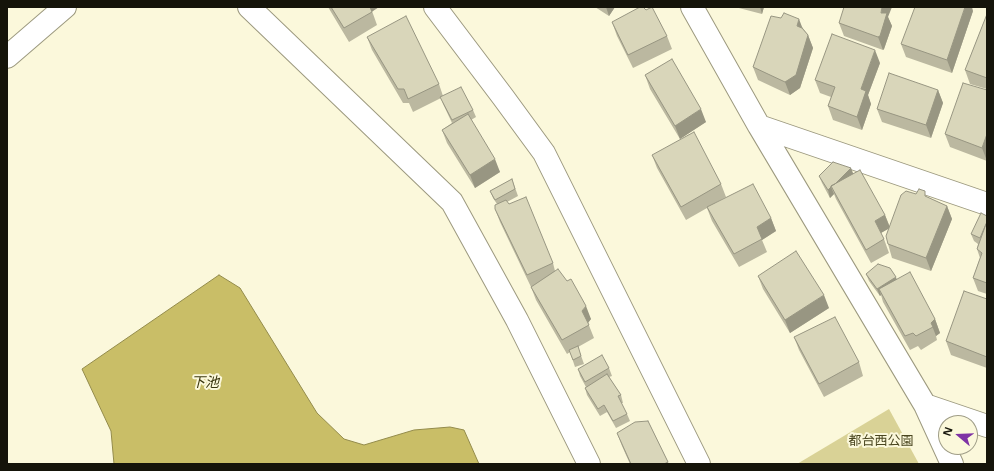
<!DOCTYPE html>
<html>
<head>
<meta charset="utf-8">
<style>
	body { margin:0 }
	#map { position:relative; width:994px; height:471px; overflow:hidden; background:#fbf8db; font-family:"Open Sans",sans-serif }
	canvas { display:block }
	.frame { position:absolute; inset:0; border:8px solid #15140a; pointer-events:none }
	.north { position:absolute; left:938px; top:415px; width:40px; height:40px; box-sizing:border-box; background:#fbf8db; border:1px solid #9f9d87; border-radius:50%; rotate:289deg; font-size:11px; font-weight:700; line-height:16px; text-align:center; color:#15140a }
	.north::after { content:''; display:block; margin:auto; width:14px; height:18px; background:#7f33a5; clip-path:polygon(50% 0,100% 100%,50% 72%,0 100%) }
</style>
</head>
<body>
<div id="map">
<canvas width="994" height="471"></canvas>
<div class="frame"></div>
<div class="north">N</div>
</div>
<script>
const g = document.querySelector('canvas').getContext('2d');
g.lineJoin = 'round';
function paint(path, color) {
  g.fillStyle = color;
  g.fill(path, 'evenodd');
}
function toPath(rows) {
  const path = new Path2D();
  for (const r of rows) {
    path.moveTo(r[0], r[1]);
    for (let i = 2; i < r.length; i += 2) path.lineTo(r[i], r[i + 1]);
  }
  return path;
}
function strokePath(path, color, width, dash) {
  g.strokeStyle = color;
  g.lineWidth = width;
  g.lineCap = dash ? 'butt' : 'round';
  g.setLineDash(dash || []);
  g.stroke(path);
}
function label(font, color, halo, rows, align = 'center') {
  g.font = font + ' "Open Sans","Noto Sans JP",sans-serif';
  g.lineWidth = 4;
  g.setLineDash([]);
  g.textBaseline = 'middle';
  g.strokeStyle = halo;
  g.fillStyle = color;
  for (const [text, x, y, turn = 0] of rows) {
    g.save();
    g.translate(x, y);
    g.rotate((+turn || 0) * Math.PI / 180);
    g.textAlign = isNaN(turn) ? turn : align;
    if (halo) g.strokeText(text, 0, 0);
    g.fillText(text, 0, 0);
    g.restore();
  }
}
const green = toPath([
	[889,409,919,464,797,464]
]);
const water = toPath([
	[219,275,240,288,317,413,344,439,364,445,414,430,450,427,464,430,479,464,114,464,111,431,82,369,219,275]
]);
const street = toPath([
	[249,7,452,202,517,320,589,464],
	[435,7,503,97,544,153,699,464],
	[692,7,759,126,925,405,952,464],
	[7,57,65,7],
	[759,126,987,204],
	[925,405,987,426]
]);
const wall = toPath([
	[328,7,379,7,372,11,377,25,349,42],
	[595,7,615,7,609,16],
	[735,7,764,7,762,14],
	[973,11,952,73,906,57,901,44],
	[987,14,987,89,970,84,965,70],
	[888,17,892,26,884,49,883,50,844,36,839,23],
	[612,22,667,36,672,49,633,68,617,36],
	[802,27,808,35,813,48,800,88,790,95,758,80,753,67],
	[367,37,439,84,443,96,473,110,476,117,471,120,500,172,475,188,447,143,442,130,452,123,443,104,441,98,413,112,409,103,403,103,372,50],
	[880,63,868,95,871,104,862,130,833,120,828,106,831,97,820,93,815,80],
	[645,75,706,122,680,139,650,89],
	[938,90,943,103,931,138,882,122,877,109],
	[987,90,987,161,950,147,945,134],
	[652,155,721,184,726,197,715,203,771,218,776,231,762,240,767,252,739,267,712,221,707,208,686,220,657,168],
	[851,168,853,174,885,215,890,227,916,194,927,197,947,206,952,219,931,271,892,258,888,244,889,228,881,233,884,239,889,253,871,263,836,199,834,194,830,198,822,183,819,176],
	[512,179,518,196,507,202,553,263,555,271,591,319,588,323,594,338,578,347,584,364,575,367,570,352,567,354,536,300,531,287,500,222,495,209,497,204,493,198,490,191],
	[987,216,987,294,978,291,973,278,980,258,977,249,978,244,974,241,971,234],
	[866,274,897,279,935,319,940,333,936,336,937,340,921,350,918,346,910,350,883,302,881,295,880,296,869,281],
	[758,276,829,308,790,333,763,289],
	[987,299,987,368,951,355,946,341],
	[794,337,859,362,863,376,824,397,799,350],
	[609,368,612,376,609,377,621,395,623,403,621,403,627,414,630,421,616,428,607,412,600,416,587,395,585,388,586,387,580,376,578,369],
	[648,421,669,464,630,464,622,446,617,433]
]);
const shadedWall = toPath([
	[368,7,379,7,370,13],
	[606,7,615,7,609,16],
	[760,7,764,7,762,14],
	[882,7,892,7,888,17,892,26,884,49,883,50,878,37,881,13],
	[965,7,972,7,973,11,952,73,947,60],
	[799,19,804,32,797,26],
	[808,35,813,48,800,88,790,95,785,82],
	[875,50,880,63,868,95,871,104,862,130,857,117,861,89],
	[938,90,943,103,931,138,926,125],
	[701,109,706,122,680,139,675,126],
	[987,134,987,161,982,148],
	[495,159,500,172,475,188,470,175],
	[851,168,854,176,831,187],
	[831,187,834,194,830,198,828,190],
	[947,206,952,219,931,271,926,258],
	[885,215,890,228,879,234,875,221],
	[771,218,776,231,762,240,757,227],
	[896,277,898,284,879,289,881,295,880,296,877,289],
	[824,295,829,308,790,333,785,320],
	[586,306,591,319,587,324,582,311],
	[935,319,940,333,936,336,931,323]
]);
const building = toPath([
	[331,7,370,7,372,12,344,28,331,7],
	[640,7,643,7,646,10,652,7,667,36,628,55,612,22,640,7],
	[844,7,882,7,881,13,887,13,880,36,878,37,839,23,844,7],
	[915,7,965,7,947,60,901,44,915,7],
	[784,13,799,19,797,26,802,28,808,35,796,75,785,82,753,67,771,16,781,18,784,13],
	[987,14,987,78,965,70,987,14],
	[406,16,439,84,408,99,404,89,398,89,367,37,406,16],
	[832,34,875,50,861,89,866,91,857,117,828,106,835,87,815,80,832,34],
	[672,59,701,109,675,126,645,75,672,59],
	[889,73,938,90,926,125,877,109,889,73],
	[963,83,987,90,987,134,982,148,945,134,963,83],
	[461,87,473,110,452,120,440,97,461,87],
	[468,114,495,159,470,175,442,130,468,114],
	[694,132,721,184,681,207,652,155,694,132],
	[833,162,851,168,835,184,831,186,831,187,828,190,819,176,833,162],
	[860,170,885,215,875,221,884,239,866,250,831,186,860,170],
	[512,179,515,189,495,200,490,191,512,179],
	[753,184,771,218,757,227,762,239,734,254,707,207,753,184],
	[919,189,925,191,925,196,947,206,926,258,888,244,886,236,901,195,906,191,916,194,919,189],
	[526,197,553,263,527,275,495,209,495,205,506,200,509,204,526,197],
	[981,213,987,216,987,224,986,224,980,238,971,234,981,213],
	[986,224,987,224,987,283,973,278,982,253,977,249,986,224],
	[796,251,824,295,785,320,758,276,796,251],
	[878,264,890,268,896,277,877,289,866,274,878,264],
	[558,269,567,281,571,279,586,306,582,311,589,325,562,340,531,287,558,269],
	[910,272,935,319,931,323,933,327,916,336,913,333,905,336,879,289,910,272],
	[964,291,987,299,987,357,946,341,964,291],
	[835,317,859,362,819,384,794,337,835,317],
	[578,346,581,356,573,360,569,350,578,346],
	[602,355,609,368,585,382,578,369,602,355],
	[607,374,621,395,618,396,627,414,613,421,604,405,598,409,585,388,607,374],
	[648,421,668,462,664,464,631,464,617,433,635,422,648,421]
]);
const parkNames = [
	["都台西公園",881,441]
];
const waterNames = [
	["下池",205,383]
];
paint(green, '#d9d296');
paint(water, '#c9be67');
strokePath(water, '#938b4b', 1);
strokePath(street, '#9c997f', 24);
strokePath(street, '#fff', 22);
paint(wall, '#bbb8a0');
paint(shadedWall, '#989682');
paint(building, '#d9d6ba');
strokePath(building, '#989682', 1);
label('13px', '#4a4620', '#fbf8db', parkNames);
label('italic 14px', '#3b3710', '#fbf8db', waterNames);
</script>
</body>
</html>
